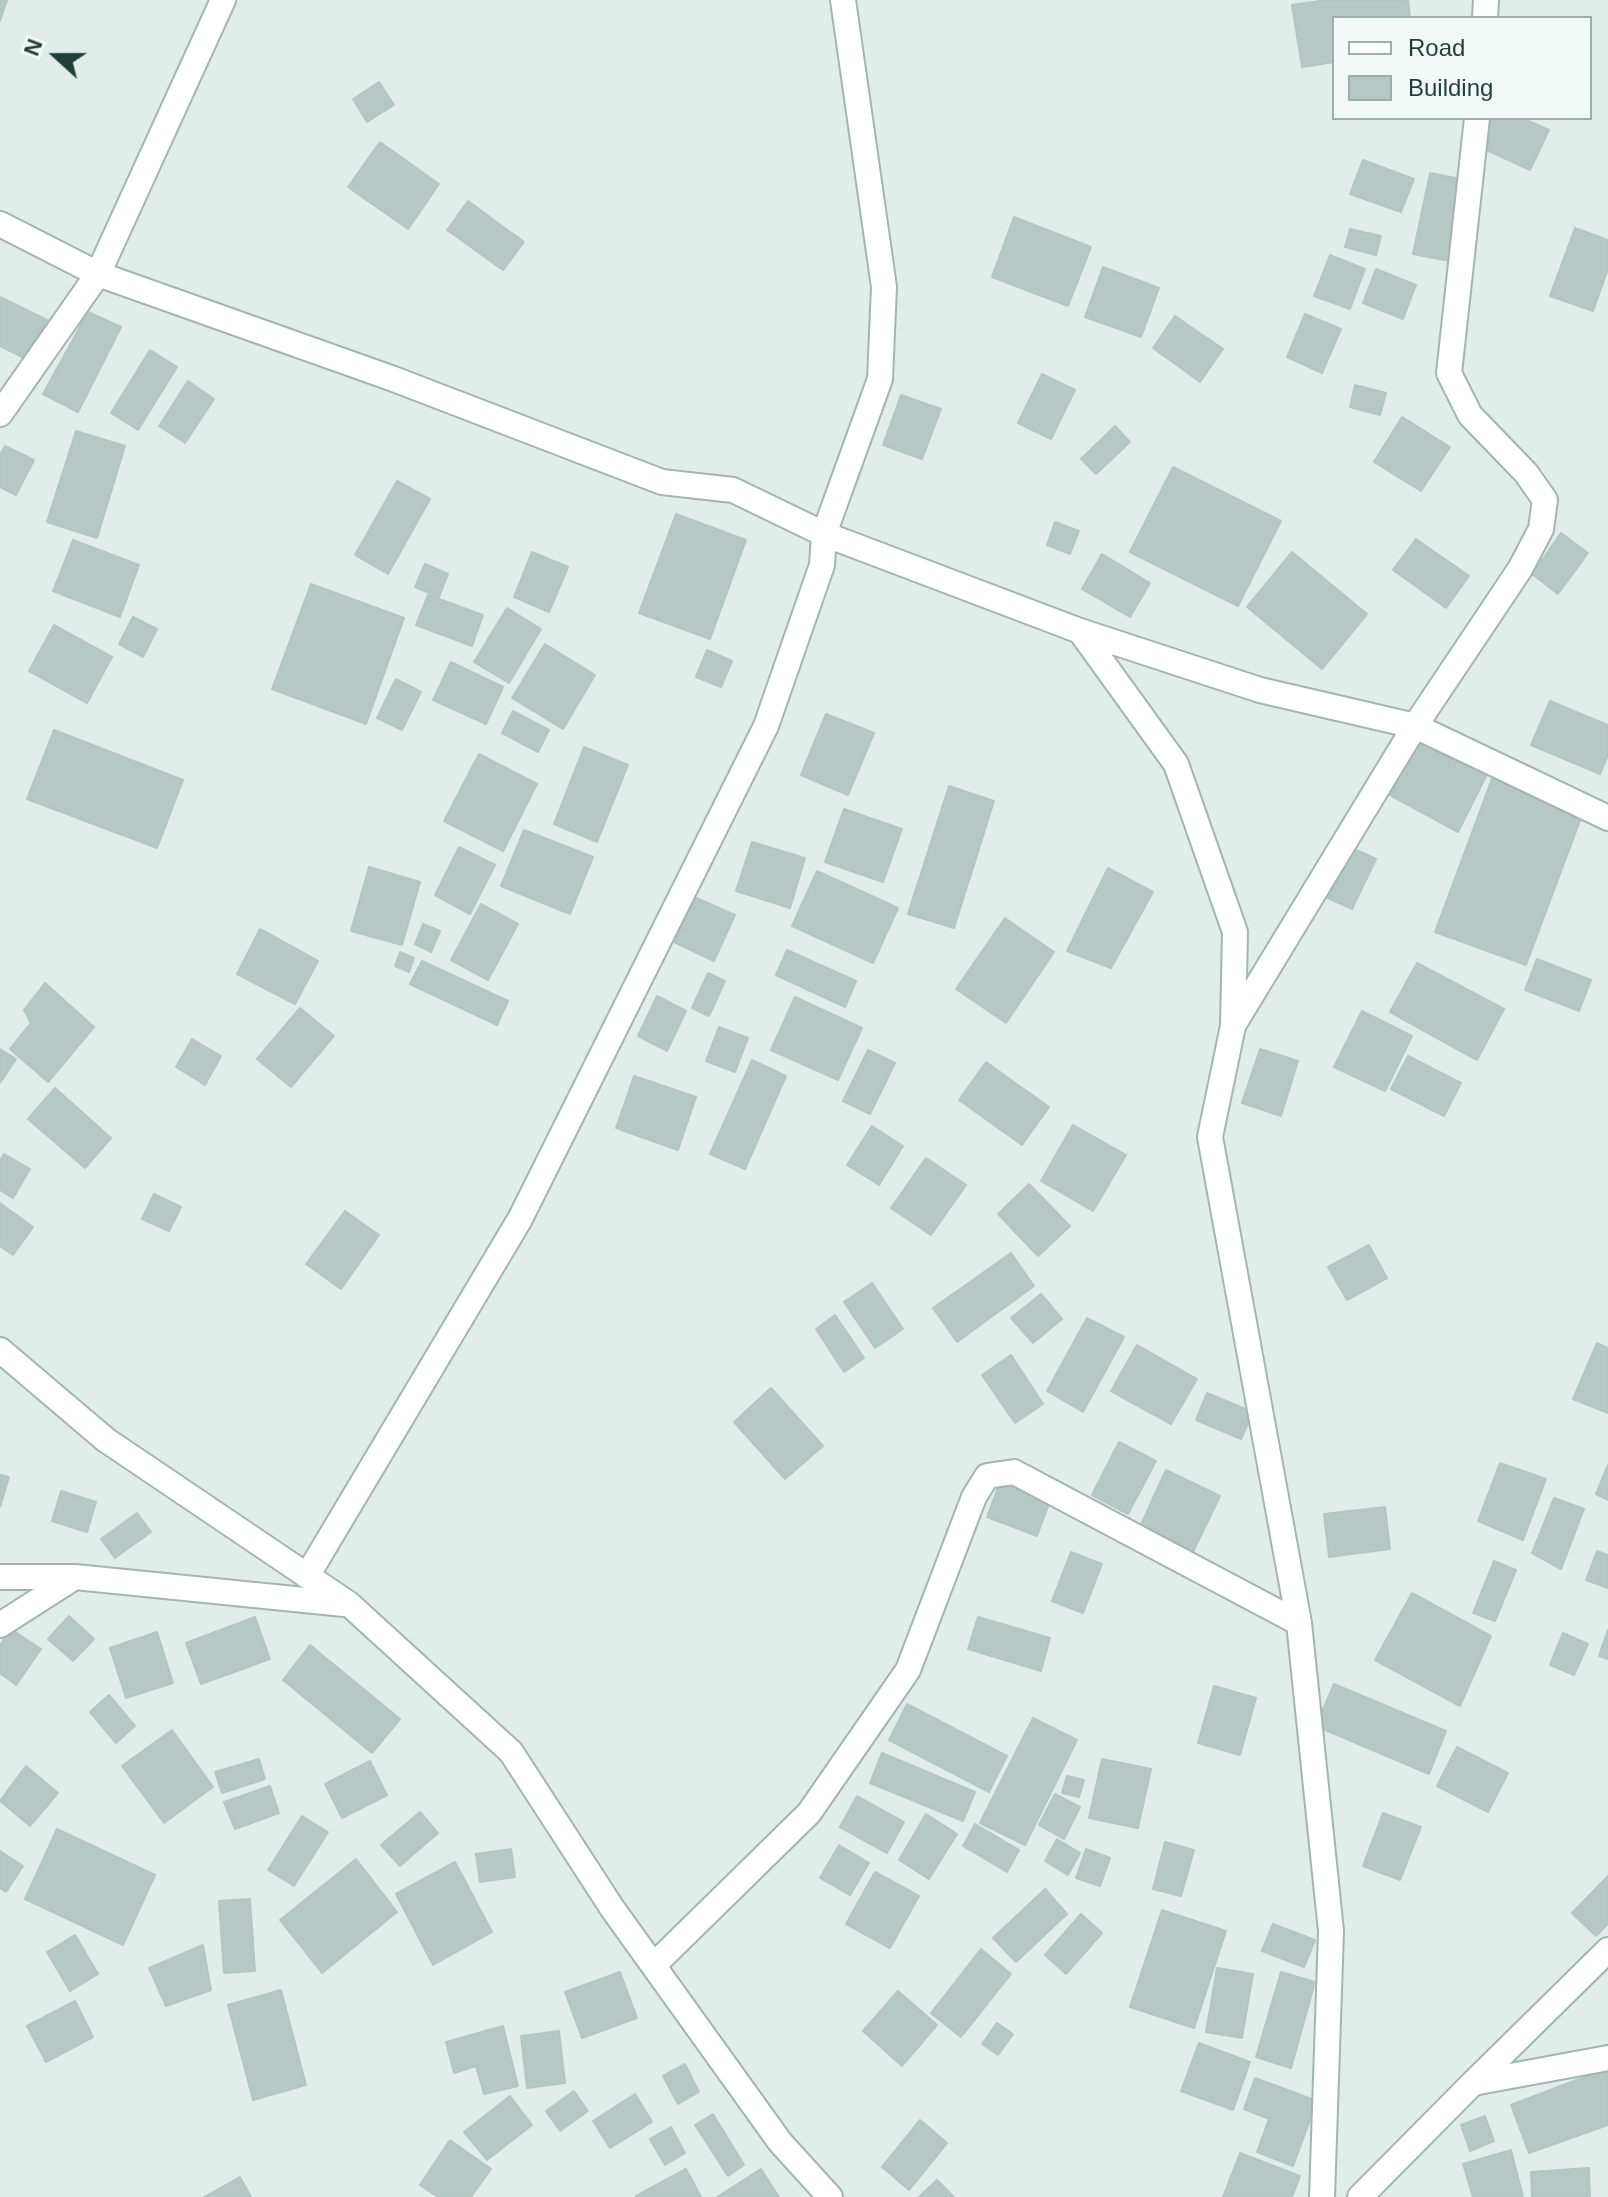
<!DOCTYPE html>
<html>
<head>
<meta charset="utf-8">
<style>
	body { margin:0 }
	#map { position:relative; width:1608px; height:2197px; overflow:hidden; background:#e1ede9; font-family:Helvetica,sans-serif }
	canvas { display:block }
	.legend { position:absolute; left:1332px; top:16px; width:260px; height:104px; box-sizing:border-box; background:#f2f9f6; border:2px solid #9eafab; margin:0; padding:10px 14px; list-style:none; font-size:24px; color:#1f3f3b }
	.legend li { display:flex; align-items:center; gap:16px; height:40px }
	.legend b { width:40px; border:2px solid #9eafab }
	.north { position:absolute; left:16px; top:16px; width:80px; height:80px; -webkit-text-stroke:6px #f2f9f6; paint-order:stroke; rotate:291deg; font-size:22px; font-weight:700; line-height:32px; text-align:center; color:#1f3f3b }
	.north::after { content:''; display:block; margin:auto; width:28px; height:36px; background:#1f3f3b; clip-path:polygon(50% 0,100% 100%,50% 72%,0 100%) }
</style>
</head>
<body>
<div id="map">
<canvas width="1608" height="2197"></canvas>
<ul class="legend">
<li><b style="height:10px;background:#fff"></b>Road</li>
<li><b style="height:22px;background:#b6c8c3"></b>Building</li>
</ul>
<div class="north">N</div>
</div>
<script>
const g = document.querySelector('canvas').getContext('2d');
g.lineJoin = 'round';
function paint(path, color) {
  g.fillStyle = color;
  g.fill(path, 'evenodd');
}
function toPath(rows) {
  const path = new Path2D();
  for (const r of rows) {
    path.moveTo(r[0], r[1]);
    for (let i = 2; i < r.length; i += 2) path.lineTo(r[i], r[i + 1]);
  }
  return path;
}
function strokePath(path, color, width, dash) {
  g.strokeStyle = color;
  g.lineWidth = width;
  g.lineCap = dash ? 'butt' : 'round';
  g.setLineDash(dash || []);
  g.stroke(path);
}
const building = toPath([
	[0,0,7,0,0,21,0,0],
	[1326,0,1408,0,1410,18,1334,18,1334,62,1302,67,1292,5,1326,0],
	[379,82,394,105,367,122,353,99,379,82],
	[1489,118,1522,118,1549,130,1530,170,1476,145,1489,118],
	[380,142,439,184,408,229,348,187,380,142],
	[1363,160,1414,179,1401,212,1350,194,1363,160],
	[1430,173,1466,180,1450,261,1413,254,1430,173],
	[468,201,524,242,503,270,447,230,468,201],
	[1014,217,1091,247,1068,306,992,277,1014,217],
	[1575,228,1608,240,1608,269,1593,311,1550,296,1575,228],
	[1350,229,1381,236,1376,255,1345,247,1350,229],
	[1330,255,1365,269,1350,309,1314,296,1330,255],
	[1103,267,1159,288,1141,337,1085,317,1103,267],
	[1376,269,1416,285,1403,319,1363,303,1376,269],
	[0,297,47,320,28,360,0,346,0,297],
	[88,312,121,327,78,412,43,394,88,312],
	[1305,314,1341,329,1322,373,1287,357,1305,314],
	[1175,316,1223,349,1200,382,1153,348,1175,316],
	[150,350,177,367,138,430,111,413,150,350],
	[1042,374,1075,390,1051,439,1018,423,1042,374],
	[188,381,214,399,185,443,159,426,188,381],
	[1355,385,1386,393,1380,415,1350,407,1355,385],
	[901,395,941,409,922,459,883,445,901,395],
	[1402,417,1450,447,1421,491,1374,462,1402,417],
	[1115,426,1130,442,1096,474,1081,459,1115,426],
	[76,431,125,446,97,538,47,522,76,431],
	[5,446,34,460,16,495,0,487,0,455,5,446],
	[1173,467,1281,521,1238,606,1130,552,1173,467],
	[397,481,430,499,388,574,355,555,397,481],
	[676,514,746,540,710,639,639,613,676,514],
	[1055,522,1079,531,1070,554,1047,545,1055,522],
	[1561,533,1588,553,1558,594,1532,574,1561,533],
	[1416,539,1469,576,1446,608,1393,570,1416,539],
	[73,540,139,565,120,617,53,591,73,540],
	[532,552,568,567,549,612,514,597,532,552],
	[1292,552,1367,614,1322,669,1247,607,1292,552],
	[1102,554,1150,583,1130,617,1082,589,1102,554],
	[425,564,448,574,439,597,415,587,425,564],
	[311,584,404,618,366,724,272,689,311,584],
	[428,595,483,615,472,646,416,625,428,595],
	[507,608,541,629,509,683,474,662,507,608],
	[133,617,157,629,143,657,119,644,133,617],
	[54,625,112,657,87,703,29,671,54,625],
	[545,644,595,675,563,729,512,698,545,644],
	[707,650,732,661,721,687,696,677,707,650],
	[451,662,503,687,486,724,433,700,451,662],
	[396,679,421,692,402,730,377,718,396,679],
	[1550,701,1608,725,1608,755,1600,774,1531,745,1550,701],
	[513,711,549,730,538,752,502,733,513,711],
	[826,714,874,733,848,795,801,775,826,714],
	[54,730,183,780,157,848,27,799,54,730],
	[1420,739,1487,774,1458,832,1390,795,1420,739],
	[584,747,628,765,597,842,554,824,584,747],
	[479,754,537,784,503,851,444,821,479,754],
	[1493,776,1584,810,1526,965,1435,932,1493,776],
	[949,786,994,801,954,928,908,914,949,786],
	[844,809,902,829,883,882,825,862,844,809],
	[524,830,593,857,570,914,501,886,524,830],
	[752,842,805,858,790,908,736,891,752,842],
	[459,847,495,865,470,914,435,895,459,847],
	[1352,848,1376,859,1352,909,1328,898,1352,848],
	[369,867,420,882,402,945,351,931,369,867],
	[1108,868,1153,892,1111,968,1067,951,1108,868],
	[817,871,898,908,873,963,792,926,817,871],
	[694,897,735,915,714,961,674,942,694,897],
	[481,904,518,924,488,980,451,960,481,904],
	[1005,918,1054,952,1006,1023,956,989,1005,918],
	[423,924,440,931,431,952,415,944,423,924],
	[260,929,318,961,295,1004,237,974,260,929],
	[787,950,856,981,845,1007,776,975,787,950],
	[400,952,414,958,409,972,395,966,400,952],
	[1537,959,1591,980,1579,1011,1525,990,1537,959],
	[422,961,508,1001,497,1025,410,984,422,961],
	[1417,963,1504,1009,1477,1060,1390,1012,1417,963],
	[708,973,725,981,709,1016,692,1008,708,973],
	[45,983,94,1027,48,1082,10,1049,31,1023,24,1010,45,983],
	[657,996,686,1011,667,1051,638,1036,657,996],
	[795,997,862,1028,838,1080,771,1050,795,997],
	[300,1008,334,1036,291,1087,257,1059,300,1008],
	[1362,1011,1412,1036,1385,1091,1334,1067,1362,1011],
	[719,1027,748,1038,735,1072,706,1061,719,1027],
	[192,1039,221,1056,205,1085,176,1067,192,1039],
	[0,1049,16,1059,0,1083,0,1049],
	[1260,1049,1298,1061,1281,1116,1242,1103,1260,1049],
	[868,1050,895,1063,870,1114,843,1101,868,1050],
	[1408,1056,1461,1083,1444,1116,1391,1089,1408,1056],
	[752,1060,786,1076,745,1169,710,1154,752,1060],
	[986,1062,1049,1107,1022,1145,959,1100,986,1062],
	[634,1076,696,1097,678,1150,616,1128,634,1076],
	[55,1088,111,1138,85,1168,28,1119,55,1088],
	[1073,1125,1126,1155,1093,1211,1041,1181,1073,1125],
	[872,1126,903,1146,879,1185,847,1165,872,1126],
	[4,1154,30,1169,13,1198,0,1190,0,1161,4,1154],
	[926,1158,966,1185,931,1235,891,1208,926,1158],
	[1029,1184,1070,1226,1038,1256,998,1214,1029,1184],
	[154,1194,181,1207,169,1231,142,1219,154,1194],
	[0,1203,33,1227,13,1255,0,1246,0,1203],
	[345,1211,379,1235,341,1289,306,1264,345,1211],
	[1369,1245,1387,1278,1347,1300,1328,1267,1369,1245],
	[1011,1253,1034,1286,957,1342,933,1308,1011,1253],
	[872,1283,903,1329,875,1348,844,1302,872,1283],
	[1041,1294,1062,1319,1033,1343,1011,1318,1041,1294],
	[835,1315,864,1358,844,1372,816,1329,835,1315],
	[1087,1318,1124,1337,1083,1412,1047,1391,1087,1318],
	[1597,1343,1608,1348,1608,1413,1573,1399,1597,1343],
	[1137,1345,1197,1379,1171,1424,1111,1391,1137,1345],
	[1011,1355,1043,1404,1015,1423,982,1375,1011,1355],
	[771,1388,823,1446,785,1479,734,1422,771,1388],
	[1207,1393,1253,1412,1241,1439,1196,1420,1207,1393],
	[1119,1442,1156,1461,1128,1514,1092,1495,1119,1442],
	[1500,1463,1546,1479,1523,1540,1478,1521,1500,1463],
	[1608,1465,1608,1500,1596,1494,1608,1465],
	[1166,1470,1220,1496,1191,1556,1138,1531,1166,1470],
	[0,1475,9,1477,0,1507,0,1475],
	[1000,1482,1050,1501,1037,1536,987,1517,1000,1482],
	[61,1491,96,1502,87,1532,52,1521,61,1491],
	[1554,1498,1584,1509,1561,1569,1532,1553,1554,1498],
	[1385,1507,1390,1549,1329,1557,1324,1514,1385,1507],
	[137,1513,151,1532,115,1558,101,1539,137,1513],
	[1597,1551,1608,1555,1608,1588,1586,1580,1597,1551],
	[1071,1552,1102,1564,1083,1613,1052,1601,1071,1552],
	[1494,1561,1516,1570,1495,1621,1473,1613,1494,1561],
	[1412,1593,1491,1636,1460,1706,1375,1660,1412,1593],
	[69,1616,94,1639,73,1661,48,1639,69,1616],
	[255,1617,270,1659,201,1684,186,1643,255,1617],
	[978,1617,1050,1638,1041,1671,968,1649,978,1617],
	[11,1629,41,1649,16,1685,0,1673,0,1645,11,1629],
	[1608,1630,1608,1659,1599,1656,1608,1630],
	[157,1632,173,1683,126,1698,110,1648,157,1632],
	[1563,1633,1588,1644,1574,1675,1550,1665,1563,1633],
	[310,1645,400,1719,372,1753,283,1680,310,1645],
	[1334,1684,1446,1731,1429,1774,1316,1726,1334,1684],
	[1214,1686,1256,1698,1240,1755,1198,1743,1214,1686],
	[109,1695,135,1726,116,1743,90,1712,109,1695],
	[907,1704,1007,1756,989,1792,889,1740,907,1704],
	[1033,1718,1077,1740,1025,1845,980,1823,1033,1718],
	[172,1730,213,1787,164,1823,122,1766,172,1730],
	[1457,1747,1508,1773,1488,1812,1437,1786,1457,1747],
	[882,1753,975,1792,963,1821,870,1783,882,1753],
	[259,1759,265,1779,222,1793,215,1772,259,1759],
	[1102,1759,1151,1769,1138,1828,1089,1818,1102,1759],
	[370,1761,387,1795,342,1818,325,1784,370,1761],
	[26,1766,58,1793,30,1826,0,1801,26,1766],
	[1067,1776,1084,1780,1079,1797,1062,1793,1067,1776],
	[270,1786,279,1813,235,1829,224,1802,270,1786],
	[1055,1794,1080,1807,1064,1839,1039,1825,1055,1794],
	[857,1796,904,1822,887,1853,840,1827,857,1796],
	[420,1812,438,1833,400,1866,381,1845,420,1812],
	[1383,1813,1421,1827,1400,1880,1363,1866,1383,1813],
	[926,1814,957,1834,929,1879,899,1860,926,1814],
	[302,1816,328,1832,294,1886,268,1870,302,1816],
	[975,1824,1019,1850,1007,1872,963,1846,975,1824],
	[57,1829,155,1875,123,1945,25,1899,57,1829],
	[1057,1839,1080,1853,1068,1875,1045,1861,1057,1839],
	[1165,1842,1194,1850,1181,1896,1153,1889,1165,1842],
	[839,1845,869,1863,850,1895,820,1878,839,1845],
	[511,1849,515,1877,480,1882,476,1854,511,1849],
	[1086,1849,1110,1858,1100,1886,1076,1878,1086,1849],
	[0,1851,23,1866,6,1892,0,1888,0,1851],
	[356,1859,397,1912,322,1973,280,1920,356,1859],
	[455,1862,492,1932,433,1965,396,1894,455,1862],
	[875,1872,919,1896,890,1948,846,1924,875,1872],
	[1608,1876,1608,1924,1596,1936,1572,1913,1608,1876],
	[1045,1889,1067,1914,1016,1962,993,1938,1045,1889],
	[250,1899,255,1971,224,1973,219,1901,250,1899],
	[1162,1910,1226,1931,1194,2028,1130,2007,1162,1910],
	[1081,1914,1102,1933,1066,1974,1045,1955,1081,1914],
	[1273,1924,1315,1940,1304,1967,1262,1951,1273,1924],
	[75,1935,98,1974,70,1991,47,1952,75,1935],
	[203,1945,211,1990,166,2006,149,1968,203,1945],
	[981,1949,1011,1974,961,2037,931,2013,981,1949],
	[1217,1968,1253,1974,1242,2038,1206,2032,1217,1968],
	[620,1972,637,2018,582,2038,565,1992,620,1972],
	[1281,1972,1315,1982,1291,2068,1256,2057,1281,1972],
	[281,1990,306,2085,253,2100,228,2005,281,1990],
	[898,1991,937,2025,902,2066,863,2031,898,1991],
	[75,2001,93,2037,46,2062,27,2026,75,2001],
	[997,2023,1013,2034,998,2055,982,2044,997,2023],
	[503,2026,518,2086,484,2094,476,2066,454,2073,446,2042,503,2026],
	[559,2031,565,2083,527,2088,521,2036,559,2031],
	[1199,2043,1250,2062,1233,2110,1181,2091,1199,2043],
	[685,2064,699,2092,678,2104,663,2076,685,2064],
	[1608,2068,1608,2125,1529,2153,1511,2105,1608,2068],
	[1255,2078,1317,2101,1293,2166,1257,2152,1269,2119,1244,2109,1255,2078],
	[574,2091,588,2111,560,2131,546,2111,574,2091],
	[635,2094,652,2122,610,2148,593,2121,635,2094],
	[510,2096,532,2125,487,2160,464,2132,510,2096],
	[713,2114,744,2165,728,2176,695,2125,713,2114],
	[1485,2116,1494,2141,1470,2151,1461,2125,1485,2116],
	[920,2120,947,2143,909,2190,882,2167,920,2120],
	[671,2127,685,2153,665,2165,650,2139,671,2127],
	[450,2140,491,2169,471,2197,438,2197,420,2185,450,2140],
	[1511,2150,1523,2197,1473,2197,1463,2164,1511,2150],
	[1240,2153,1300,2176,1292,2197,1223,2197,1240,2153],
	[1589,2168,1590,2197,1532,2197,1531,2172,1589,2168],
	[686,2169,701,2197,637,2197,636,2196,686,2169],
	[761,2169,779,2197,717,2197,761,2169],
	[240,2177,251,2197,204,2197,240,2177],
	[937,2180,954,2197,919,2197,937,2180]
]);
const minor = toPath([
	[1485,18,1486,0],
	[0,224,98,274,391,378,662,482,733,490,824,534,1080,631,1260,690,1415,726,1608,818],
	[0,414,98,274,223,0],
	[1080,631,1176,764,1235,932,1233,1026,1210,1137,1299,1623,1331,1931,1322,2197],
	[1234,1024,1415,726,1520,569,1541,529,1545,500,1526,473,1470,415,1449,373,1477,118],
	[0,1350,106,1440,349,1604,511,1752,612,1908,780,2142,830,2197],
	[307,1576,520,1219,766,726,822,565,824,534,880,379,884,287,843,0],
	[0,1577,75,1577,344,1604],
	[0,1625,75,1577],
	[654,1965,809,1813,908,1670,974,1497,987,1476,1014,1472,1299,1623],
	[1473,2083,1608,1950],
	[1360,2197,1473,2083,1608,2058]
]);
paint(building, '#b6c8c3');
strokePath(building, '#b2c7c1', 2);
strokePath(minor, '#a3b5b1', 28);
strokePath(minor, '#fff', 24);
</script>
</body>
</html>
